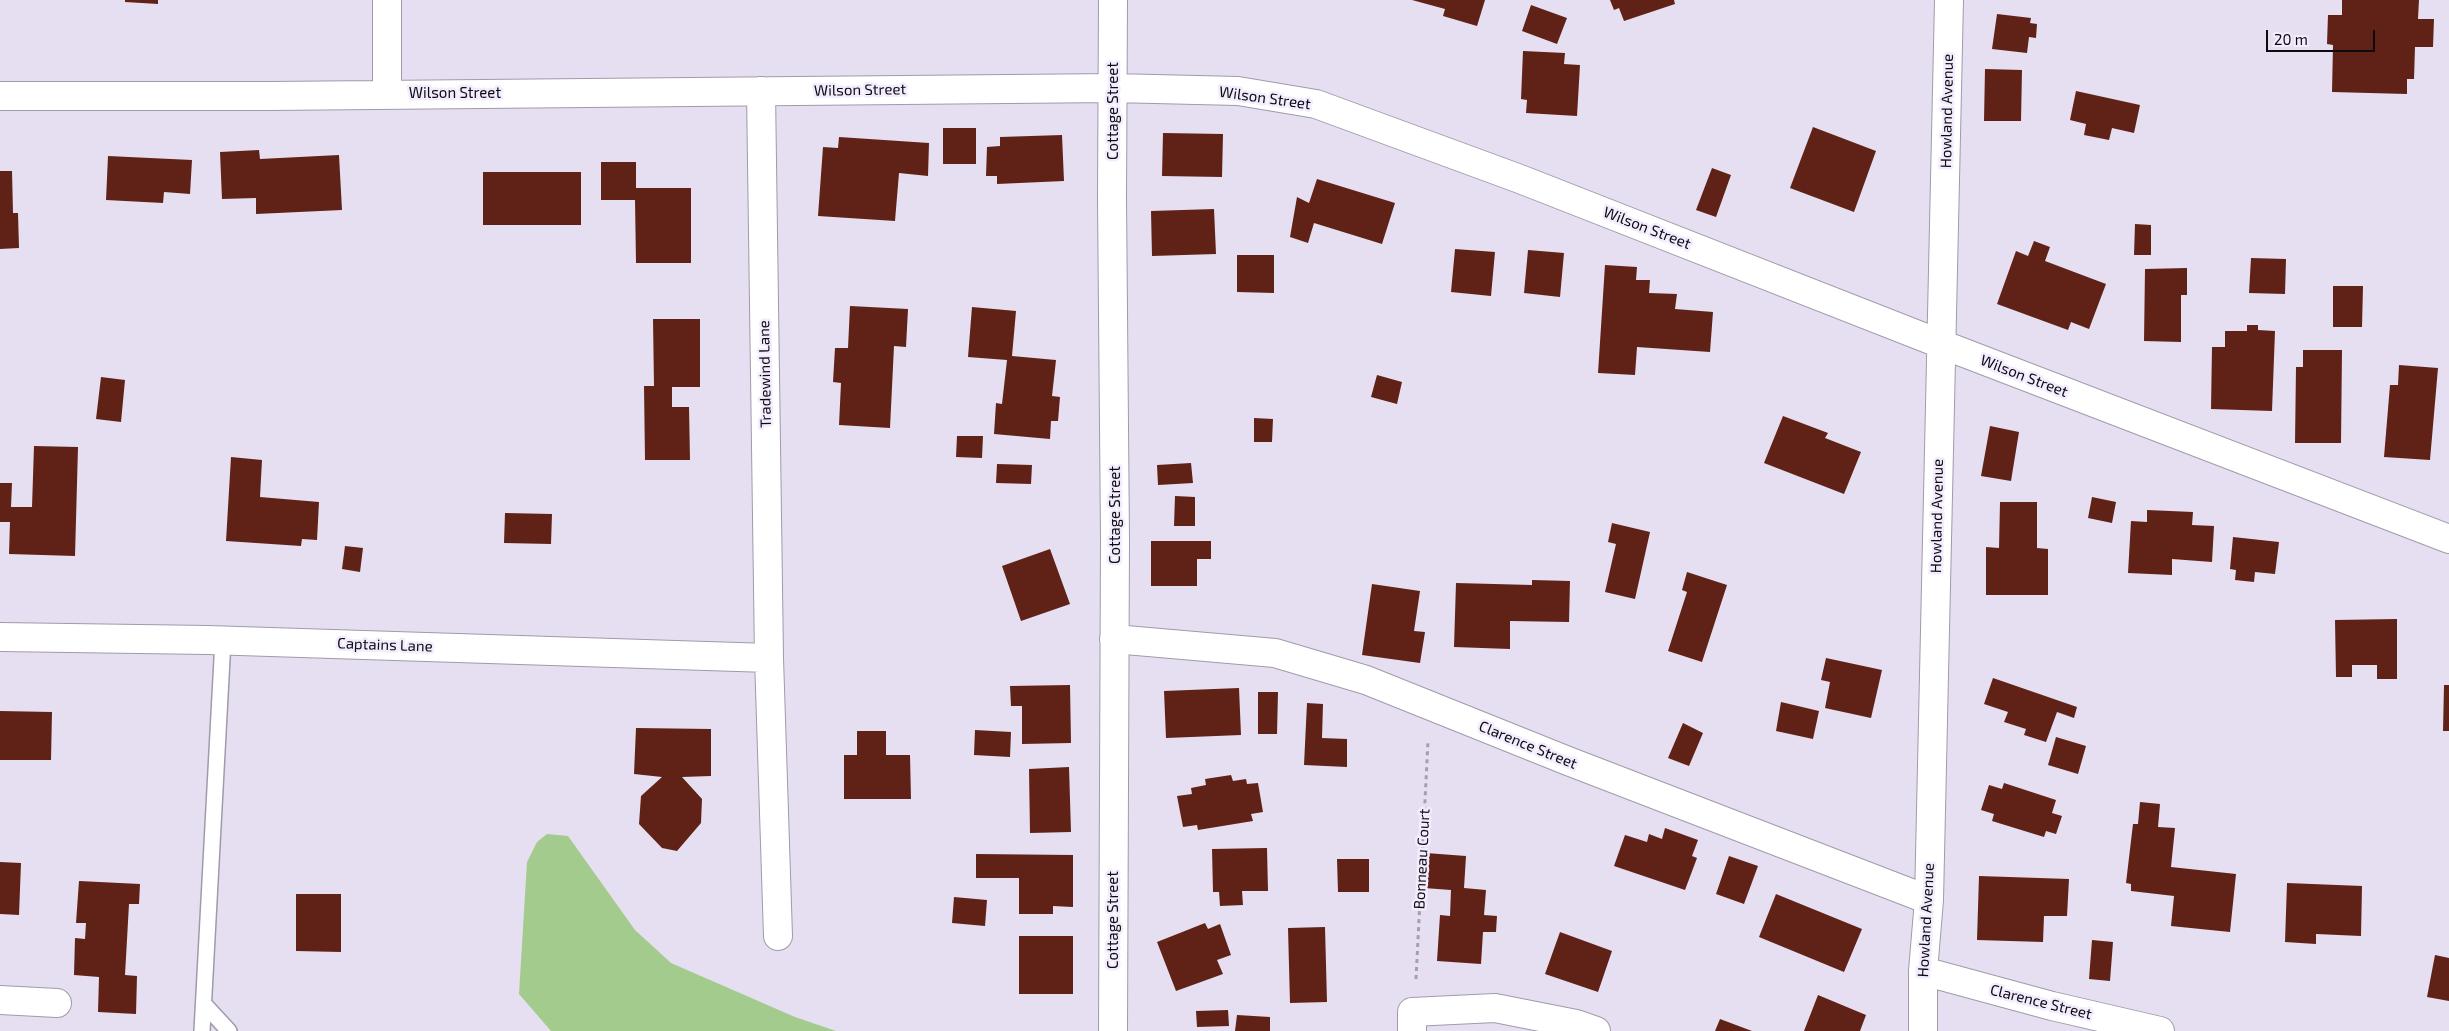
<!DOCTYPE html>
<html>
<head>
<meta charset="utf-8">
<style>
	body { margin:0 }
	#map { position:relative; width:2449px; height:1031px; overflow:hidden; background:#e6dff1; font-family:"Exo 2",sans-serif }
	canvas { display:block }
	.scale { position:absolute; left:2266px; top:30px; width:109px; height:22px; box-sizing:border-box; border:2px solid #0d0b10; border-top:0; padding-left:6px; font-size:15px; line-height:18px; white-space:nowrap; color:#0d0b10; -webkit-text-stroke:4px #f3ecfe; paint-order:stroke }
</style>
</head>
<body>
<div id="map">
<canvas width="2449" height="1031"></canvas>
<div class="scale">20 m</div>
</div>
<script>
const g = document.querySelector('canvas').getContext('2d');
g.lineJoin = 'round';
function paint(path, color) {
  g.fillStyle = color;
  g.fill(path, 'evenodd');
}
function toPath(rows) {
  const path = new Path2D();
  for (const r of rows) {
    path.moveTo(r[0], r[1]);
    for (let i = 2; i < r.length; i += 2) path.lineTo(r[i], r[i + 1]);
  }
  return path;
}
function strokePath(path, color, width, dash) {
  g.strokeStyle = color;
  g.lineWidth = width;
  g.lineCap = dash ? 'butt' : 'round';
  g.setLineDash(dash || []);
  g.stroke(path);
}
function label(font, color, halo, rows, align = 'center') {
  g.font = font + ' "Exo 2",sans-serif';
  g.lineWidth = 5;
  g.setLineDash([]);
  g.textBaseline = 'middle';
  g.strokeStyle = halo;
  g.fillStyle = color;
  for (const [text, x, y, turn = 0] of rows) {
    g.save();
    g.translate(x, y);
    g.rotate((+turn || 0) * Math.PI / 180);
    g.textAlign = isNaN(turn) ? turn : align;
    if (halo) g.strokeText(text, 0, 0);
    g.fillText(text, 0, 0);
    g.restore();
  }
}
const green = toPath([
	[547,834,568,836,635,930,671,963,795,1017,836,1031,551,1031,519,994,527,862,537,842]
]);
const building = toPath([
	[125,0,158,0,158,4,125,2],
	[1412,0,1485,0,1477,26,1443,16,1445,9],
	[1610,0,1674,0,1675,4,1624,21,1619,8,1614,10],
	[2342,0,2419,0,2418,19,2434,19,2433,47,2415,47,2414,79,2407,79,2407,94,2332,92,2333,45,2327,44,2328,15,2342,15],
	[1531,5,1567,18,1557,44,1522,31],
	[1997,14,2031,18,2030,23,2037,24,2036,38,2029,37,2027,53,1992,49],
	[1523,51,1565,53,1564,64,1580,65,1577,116,1526,113,1527,100,1521,99],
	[1985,69,2022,70,2021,121,1984,121],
	[2076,91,2140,105,2134,133,2112,128,2109,140,2084,135,2086,124,2070,120],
	[1813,127,1876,151,1854,212,1790,188],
	[943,128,976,128,976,164,943,164],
	[1163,133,1223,134,1222,177,1162,176],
	[1062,135,1064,181,997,184,997,176,986,176,987,147,1000,146,1000,137],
	[839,137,929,143,928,176,899,173,895,221,818,216,823,147,838,148],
	[259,150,260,159,339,155,342,210,256,214,256,198,222,199,220,152],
	[108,156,192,160,190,194,164,192,163,203,106,200],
	[601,162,636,162,636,188,691,188,691,263,636,263,635,200,601,200],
	[1712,168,1731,175,1716,217,1696,210],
	[0,171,12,171,13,213,18,213,19,248,0,249],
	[483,172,581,172,581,225,483,225],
	[1317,179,1395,203,1382,244,1314,223,1308,243,1290,237,1297,197,1309,203],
	[1214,209,1216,254,1152,256,1151,211],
	[2135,224,2151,225,2151,255,2134,255],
	[2034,241,2050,247,2045,261,2106,284,2089,329,2071,322,2068,330,1997,304,2016,251,2028,256],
	[1455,249,1495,252,1491,296,1451,292],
	[1528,250,1564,253,1560,297,1524,293],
	[1237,255,1274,255,1274,293,1237,292],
	[2251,258,2286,259,2285,294,2249,293],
	[1605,265,1637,267,1636,280,1650,280,1649,293,1677,294,1675,309,1713,312,1710,352,1637,347,1635,375,1598,373],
	[2187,268,2187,295,2181,295,2181,342,2144,341,2145,269],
	[2333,286,2363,286,2362,327,2333,327],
	[850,306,908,309,906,347,894,346,890,428,839,425,841,383,833,382,835,348,848,348],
	[972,307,1016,311,1012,356,1056,360,1052,396,1060,397,1058,421,1051,421,1050,439,994,434,996,403,1002,404,1007,360,968,357],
	[653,319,700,319,700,387,672,387,672,407,689,407,690,460,645,460,644,386,654,386],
	[2247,325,2258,325,2258,330,2275,331,2272,411,2211,409,2212,347,2225,347,2225,331,2247,331],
	[2303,350,2342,350,2341,443,2295,443,2296,367,2303,367],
	[2399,365,2438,368,2430,460,2384,457,2390,385,2398,385],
	[1377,375,1402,382,1397,404,1371,397],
	[101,377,125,380,121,422,96,419],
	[1783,416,1828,433,1825,438,1861,452,1844,494,1764,463],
	[1254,418,1273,419,1272,442,1254,442],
	[1990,426,2019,432,2011,481,1981,476],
	[957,436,983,436,982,458,956,457],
	[34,446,78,447,75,556,9,554,10,522,0,522,0,483,12,483,11,507,32,507],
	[231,457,262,460,260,497,319,502,317,540,302,539,301,546,226,541],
	[1191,463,1193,483,1158,485,1157,465],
	[997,464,1032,465,1031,484,996,483],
	[1175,496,1195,497,1195,526,1174,526],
	[2092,497,2116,502,2112,523,2088,518],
	[2000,502,2037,502,2037,548,2048,549,2048,595,1986,595,1986,547,1999,548],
	[2147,510,2193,512,2192,525,2214,526,2212,562,2172,559,2172,575,2128,573,2131,521,2147,522],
	[505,513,552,514,551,544,504,543],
	[1612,523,1650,532,1635,599,1605,592,1616,544,1608,542],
	[2233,537,2279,542,2275,574,2255,572,2254,582,2235,580,2236,570,2230,569],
	[1151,541,1211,541,1211,559,1197,559,1197,586,1151,586],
	[345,546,363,548,360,572,342,569],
	[1050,549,1070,604,1021,621,1002,566],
	[1687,572,1727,585,1702,662,1668,651,1687,592,1682,590],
	[1532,580,1570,581,1569,622,1510,621,1510,649,1454,647,1456,583,1532,585],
	[1372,584,1420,591,1414,631,1425,632,1420,663,1362,655],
	[2397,619,2397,679,2377,679,2377,665,2352,665,2352,677,2336,677,2335,620],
	[1826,658,1882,670,1871,718,1825,708,1830,682,1821,680],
	[1993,678,2077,707,2074,718,2057,712,2046,742,2024,735,2026,729,2004,722,2008,712,1984,704],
	[1070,685,1071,743,1022,744,1022,706,1011,706,1010,686],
	[2444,685,2449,685,2449,731,2443,731],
	[1239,688,1241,735,1166,738,1164,691],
	[1258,692,1278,692,1277,734,1258,734],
	[1781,702,1819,711,1813,739,1776,731],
	[1307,703,1323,704,1322,738,1347,739,1347,767,1304,765],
	[0,711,52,712,51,760,0,760],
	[1683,723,1703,733,1689,766,1668,758],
	[636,728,711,729,711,776,682,777,702,799,701,823,677,851,662,848,639,824,641,796,662,777,634,774],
	[975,730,1011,732,1010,757,974,755],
	[857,731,886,731,886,755,910,755,911,799,844,799,844,755,857,755],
	[2056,737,2086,746,2078,774,2048,765],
	[1069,767,1071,832,1030,833,1029,769],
	[1231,775,1233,781,1246,779,1247,784,1258,783,1263,812,1251,814,1253,821,1198,830,1197,825,1183,827,1177,796,1192,794,1191,788,1206,785,1205,779],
	[2004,783,2056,800,2052,813,2062,816,2056,834,2046,831,2044,837,1992,821,1994,814,1981,810,1989,785,2002,789],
	[2140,802,2160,804,2158,827,2175,828,2171,867,2236,874,2230,932,2171,926,2174,896,2131,891,2131,884,2126,883,2133,824,2138,824],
	[1665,828,1698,840,1692,856,1697,858,1685,890,1614,866,1625,835,1647,842,1649,834,1662,839],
	[1267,848,1268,891,1242,891,1243,905,1220,906,1219,892,1213,892,1212,849],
	[1426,853,1466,856,1464,888,1486,890,1484,915,1497,916,1496,932,1483,932,1481,964,1437,961,1440,915,1450,916,1451,890,1424,888],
	[976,854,1073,855,1073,907,1053,906,1053,914,1019,914,1019,878,976,878],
	[1729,856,1758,866,1744,904,1716,894],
	[1337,859,1369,859,1369,892,1338,892],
	[0,862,21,863,19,915,0,914],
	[1979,876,2069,879,2067,916,2044,916,2043,942,1977,940],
	[79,881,140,884,139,904,129,904,125,975,137,976,136,1014,98,1012,99,977,74,975,75,938,85,939,86,923,76,923],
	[2287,883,2362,886,2361,936,2316,934,2316,944,2285,942],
	[296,894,341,894,341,952,296,951],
	[1776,894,1862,929,1844,972,1759,937],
	[954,897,987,900,985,926,952,923],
	[1205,923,1208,929,1220,924,1231,955,1217,960,1223,974,1176,991,1157,942],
	[1325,927,1327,1002,1290,1003,1288,928],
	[1560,932,1612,951,1598,992,1545,974],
	[1019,936,1073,936,1073,994,1019,994],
	[2092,940,2113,942,2110,981,2089,979],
	[2435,955,2449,958,2449,1001,2427,997],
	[1818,995,1866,1015,1860,1031,1804,1031],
	[1228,1010,1229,1026,1197,1027,1196,1011],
	[1237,1015,1270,1017,1270,1031,1235,1031],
	[1720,1019,1752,1031,1715,1031]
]);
const path = toPath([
	[1416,979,1428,741]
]);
const lane = toPath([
	[204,1004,229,1031],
	[202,1031,223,640]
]);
const street = toPath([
	[761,91,769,658,778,936],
	[387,94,387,0],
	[0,96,271,96,1113,88,1238,91,1316,104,1520,179,1941,344,2449,539],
	[0,637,208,640,769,658],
	[1114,639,1275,653,1366,680,1568,761,1929,900],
	[1923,971,2052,1006,2160,1031],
	[0,1000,57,1003],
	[1113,1031,1115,539,1112,199,1113,0],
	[1412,1031,1412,1012,1495,1008,1576,1024,1596,1031],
	[1923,1031,1923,971,1929,900,1949,0]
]);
const streetNames = [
	["Wilson Street",860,90,-1],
	["Wilson Street",455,93],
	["Wilson Street",1265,98,8],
	["Cottage Street",1113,111,-90],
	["Howland Avenue",1947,111,-89],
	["Wilson Street",1647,228,21],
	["Tradewind Lane",765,374,-91],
	["Wilson Street",2024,376,21],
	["Cottage Street",1115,515,-90],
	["Howland Avenue",1937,516,-89],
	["Captains Lane",385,645,2],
	["Clarence Street",1528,745,22],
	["Bonneau Court",1422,859,-87],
	["Cottage Street",1113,920,-90],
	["Howland Avenue",1926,920,-87],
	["Clarence Street",2041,1002,14]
];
paint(green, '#a3cb8e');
paint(building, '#602216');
strokePath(lane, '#a09aaa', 18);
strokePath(street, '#a09aaa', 30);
strokePath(path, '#a49fad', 3, [4, 4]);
strokePath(lane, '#fff', 15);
strokePath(street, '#fff', 28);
label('15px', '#0d0b10', '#f3ecfe', streetNames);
</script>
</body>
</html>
